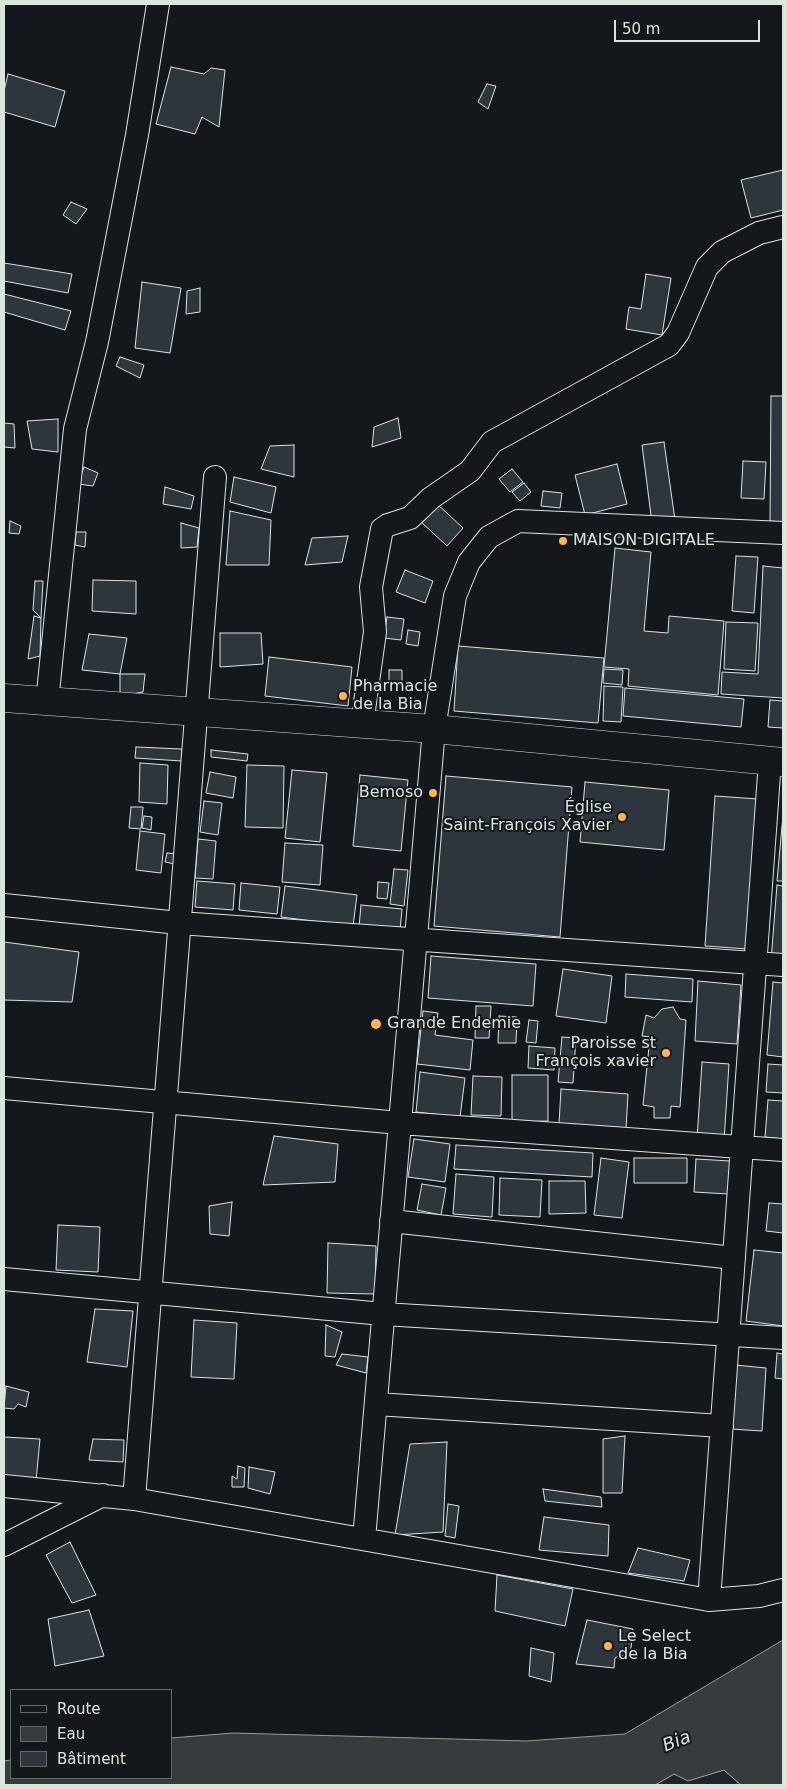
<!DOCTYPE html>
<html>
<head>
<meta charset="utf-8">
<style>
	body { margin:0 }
	#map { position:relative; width:787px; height:1789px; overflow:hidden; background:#14181c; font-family:"DejaVu Sans",sans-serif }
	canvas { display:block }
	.frame { position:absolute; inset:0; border:5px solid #d8e6dc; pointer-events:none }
	.legend { position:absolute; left:10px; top:1689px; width:162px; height:90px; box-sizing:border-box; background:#14181c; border:1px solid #626a69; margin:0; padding:6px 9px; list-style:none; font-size:15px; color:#d8e6dc }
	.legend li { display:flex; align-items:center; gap:10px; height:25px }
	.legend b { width:25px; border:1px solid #626a69 }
	.scale { position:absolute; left:614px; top:20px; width:146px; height:22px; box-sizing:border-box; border:2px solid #d8e6dc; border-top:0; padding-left:6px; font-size:15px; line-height:18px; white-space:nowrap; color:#d8e6dc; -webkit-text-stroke:4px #14181c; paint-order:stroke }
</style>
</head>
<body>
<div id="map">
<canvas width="787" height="1789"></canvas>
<div class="frame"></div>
<ul class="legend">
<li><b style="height:6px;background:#14181c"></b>Route</li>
<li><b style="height:14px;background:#363b3e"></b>Eau</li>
<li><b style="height:14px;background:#2c363c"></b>Bâtiment</li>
</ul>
<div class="scale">50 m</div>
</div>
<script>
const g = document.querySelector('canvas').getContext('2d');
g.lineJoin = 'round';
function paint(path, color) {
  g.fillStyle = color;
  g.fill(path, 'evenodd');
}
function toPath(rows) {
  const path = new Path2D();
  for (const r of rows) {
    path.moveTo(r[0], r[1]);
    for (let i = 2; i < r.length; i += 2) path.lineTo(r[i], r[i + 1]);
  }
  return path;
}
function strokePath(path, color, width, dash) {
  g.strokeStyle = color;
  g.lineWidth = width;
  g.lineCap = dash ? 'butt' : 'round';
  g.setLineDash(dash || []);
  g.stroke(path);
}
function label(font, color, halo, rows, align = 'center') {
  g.font = font + ' "DejaVu Sans",sans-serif';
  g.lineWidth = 4;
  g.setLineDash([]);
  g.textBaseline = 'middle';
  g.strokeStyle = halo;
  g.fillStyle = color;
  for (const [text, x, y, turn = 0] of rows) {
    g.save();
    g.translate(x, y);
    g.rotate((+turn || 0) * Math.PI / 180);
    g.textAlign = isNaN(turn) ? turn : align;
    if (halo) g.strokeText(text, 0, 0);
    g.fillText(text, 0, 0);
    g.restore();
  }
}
const green = toPath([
	[724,1770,741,1785,655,1785,674,1774,689,1780,724,1770]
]);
const water = toPath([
	[783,1640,783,1785,741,1785,724,1770,688,1781,674,1774,655,1785,4,1785,4,1761,11,1760,11,1778,171,1778,171,1738,233,1733,526,1741,625,1734,783,1640]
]);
const building = toPath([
	[171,67,204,74,211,68,225,70,219,127,202,117,195,134,156,124,171,67],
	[8,74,65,91,55,127,4,112,4,91,8,74],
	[487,84,496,86,488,109,478,102,487,84],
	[783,170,783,210,751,218,741,180,783,170],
	[71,202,87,209,76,224,63,215,71,202],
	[4,263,72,274,68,293,4,281,4,263],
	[646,274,671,278,662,335,626,329,629,307,641,309,646,274],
	[142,282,181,288,170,353,135,348,142,282],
	[200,288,200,312,186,314,187,291,200,288],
	[4,294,71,311,65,330,4,312,4,294],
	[120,357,144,365,140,378,116,366,120,357],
	[771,396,783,396,783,522,770,521,771,396],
	[398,418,401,438,372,447,374,427,398,418],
	[58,419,58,452,32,449,27,421,58,419],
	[4,423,14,424,15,448,4,447,4,423],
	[664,442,675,520,652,523,642,445,664,442],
	[294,445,294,477,261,469,270,446,294,445],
	[743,461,766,462,764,499,741,498,743,461],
	[617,464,627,504,585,515,575,475,617,464],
	[84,467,98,473,93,486,78,484,84,467],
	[512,469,523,482,510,492,499,479,512,469],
	[234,477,276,487,271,513,230,502,234,477],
	[524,483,531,492,520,501,512,492,524,483],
	[165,487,194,496,191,509,163,504,165,487],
	[543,491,562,493,560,508,541,506,543,491],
	[435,502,463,528,447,546,419,520,435,502],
	[230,511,271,520,269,565,226,565,230,511],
	[10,521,21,526,19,534,9,533,10,521],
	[181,523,199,528,197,547,181,548,181,523],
	[76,532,86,532,85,547,75,545,76,532],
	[348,536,342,562,305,565,312,538,348,536],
	[615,548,651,552,644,631,668,633,669,616,724,621,718,695,628,686,629,669,604,667,615,548],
	[736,556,758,557,754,613,732,611,736,556],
	[763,566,783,568,783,698,721,694,722,672,758,674,763,566],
	[405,570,433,581,425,603,396,592,405,570],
	[93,580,136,581,136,614,92,611,93,580],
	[35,581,43,581,41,618,33,610,35,581],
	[34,616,41,618,40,656,28,659,34,616],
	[387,617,404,619,401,640,384,638,387,617],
	[726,622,758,623,755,671,724,669,726,622],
	[408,630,420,632,418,646,406,644,408,630],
	[220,633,261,633,263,664,220,667,220,633],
	[89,634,127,638,120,674,82,670,89,634],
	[458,646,604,658,598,723,454,711,458,646],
	[269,657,352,667,348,706,265,696,269,657],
	[604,669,623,670,622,685,603,683,604,669],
	[389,670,402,670,402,684,389,684,389,670],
	[120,674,145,674,143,692,120,696,120,674],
	[604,686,623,687,621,722,603,721,604,686],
	[625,688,744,699,741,727,623,716,625,688],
	[770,700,783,701,783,728,768,727,770,700],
	[136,747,182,749,182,761,135,758,136,747],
	[211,750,248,754,247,761,211,757,211,750],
	[140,763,168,765,167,804,139,802,140,763],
	[247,765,284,766,283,828,245,827,247,765],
	[292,770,327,773,320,842,285,838,292,770],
	[210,772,236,777,233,798,206,793,210,772],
	[360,775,408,780,401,851,353,846,360,775],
	[446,776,572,787,560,937,434,926,446,776],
	[585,782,669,790,664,850,580,842,585,782],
	[715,796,758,799,748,949,705,946,715,796],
	[204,801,222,803,218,835,200,832,204,801],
	[131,807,143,807,141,829,129,828,131,807],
	[783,815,783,881,777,881,783,815],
	[144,816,152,817,151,830,142,828,144,816],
	[140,831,165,834,161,873,136,870,140,831],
	[198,839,216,841,213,879,195,878,198,839],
	[285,843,323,845,320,885,282,882,285,843],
	[167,853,176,854,175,864,165,862,167,853],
	[394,869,408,870,404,906,390,904,394,869],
	[197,881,235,884,233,910,195,907,197,881],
	[378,882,389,883,387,899,377,898,378,882],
	[241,883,280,887,277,914,239,910,241,883],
	[777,885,783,886,783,962,771,961,777,885],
	[285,886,357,895,353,926,281,917,285,886],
	[361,905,402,909,400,931,359,927,361,905],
	[4,942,79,952,72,1002,4,1000,4,942],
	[431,956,536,964,533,1006,428,998,431,956],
	[563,969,612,976,606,1023,556,1016,563,969],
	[626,974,693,979,692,1002,625,997,626,974],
	[698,981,741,985,737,1044,695,1041,698,981],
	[773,982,783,983,783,1057,767,1055,773,982],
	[476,1006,491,1006,489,1038,475,1038,476,1006],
	[673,1007,680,1019,686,1020,680,1107,671,1106,670,1118,654,1118,654,1107,643,1105,650,1037,642,1036,646,1015,654,1018,662,1009,673,1007],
	[423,1011,438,1013,435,1035,473,1040,470,1070,417,1064,423,1011],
	[499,1016,517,1017,516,1043,498,1043,499,1016],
	[529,1020,538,1021,536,1043,526,1042,529,1020],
	[562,1037,576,1038,573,1083,558,1082,562,1037],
	[529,1046,555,1048,554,1070,528,1068,529,1046],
	[702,1062,729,1064,724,1141,697,1139,702,1062],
	[768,1064,783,1065,783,1093,766,1092,768,1064],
	[420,1072,465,1078,460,1117,416,1112,420,1072],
	[512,1075,548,1075,548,1121,512,1122,512,1075],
	[473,1076,502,1077,501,1116,471,1115,473,1076],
	[561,1089,628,1094,626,1129,559,1124,561,1089],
	[768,1100,783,1101,783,1139,765,1137,768,1100],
	[274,1136,338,1144,335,1182,263,1185,274,1136],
	[414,1139,450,1144,445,1182,408,1177,414,1139],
	[456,1145,593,1153,592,1177,454,1169,456,1145],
	[601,1158,629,1162,622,1218,594,1215,601,1158],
	[634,1158,687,1158,687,1183,634,1183,634,1158],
	[696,1159,730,1161,728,1194,694,1192,696,1159],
	[456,1174,494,1177,492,1217,453,1214,456,1174],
	[500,1178,542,1180,540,1217,499,1215,500,1178],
	[549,1181,585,1181,586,1213,549,1214,549,1181],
	[422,1184,446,1188,441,1215,417,1210,422,1184],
	[232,1202,229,1236,210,1234,209,1206,232,1202],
	[769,1203,783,1204,783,1233,766,1231,769,1203],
	[58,1225,100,1227,98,1272,56,1270,58,1225],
	[328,1243,376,1246,375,1294,327,1293,328,1243],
	[754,1250,783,1253,783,1326,746,1321,754,1250],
	[95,1309,133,1311,127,1367,87,1362,95,1309],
	[194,1320,237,1323,234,1379,191,1377,194,1320],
	[326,1325,342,1332,335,1357,325,1356,326,1325],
	[777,1353,783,1354,783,1379,775,1378,777,1353],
	[342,1354,368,1357,366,1373,336,1365,342,1354],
	[735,1365,766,1368,762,1431,731,1429,735,1365],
	[6,1386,29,1392,26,1407,18,1404,14,1409,4,1408,6,1386],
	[625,1436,622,1493,603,1493,603,1439,625,1436],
	[4,1437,40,1439,36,1481,4,1477,4,1437],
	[93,1439,124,1440,123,1462,89,1460,93,1439],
	[447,1442,443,1532,395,1535,410,1444,447,1442],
	[238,1466,245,1468,244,1487,232,1487,232,1476,237,1479,238,1466],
	[249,1467,275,1472,270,1494,248,1488,249,1467],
	[543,1489,601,1497,602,1507,545,1501,543,1489],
	[448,1504,459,1506,455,1538,445,1536,448,1504],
	[544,1517,609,1525,608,1556,539,1550,544,1517],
	[70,1542,96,1595,72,1603,46,1555,70,1542],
	[638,1548,690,1560,684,1581,628,1573,638,1548],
	[497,1575,573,1589,565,1626,495,1611,497,1575],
	[89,1610,104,1656,55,1666,48,1619,89,1610],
	[587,1620,633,1629,630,1657,620,1655,615,1658,614,1668,576,1664,587,1620],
	[531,1648,554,1653,551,1682,529,1676,531,1648]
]);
const minor = toPath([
	[47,702,75,429,97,342,137,135,158,4],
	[362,724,375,632,371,587,382,529,388,525,410,518,431,498,470,471,492,442,669,345,678,333,707,267,722,252,759,233,783,227],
	[4,905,179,923,783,965],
	[4,1088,400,1123,783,1150],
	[391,1221,734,1258],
	[4,1279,383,1314,783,1338],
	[376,1404,722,1426],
	[4,1486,134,1499,709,1600,759,1596,783,1590],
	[134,1499,215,477],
	[364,1539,434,729,455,596,469,562,489,537,518,521,783,533],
	[4,1545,103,1495],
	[709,1600,770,761]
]);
const major = toPath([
	[4,698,434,729,783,762]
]);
const markers = [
	[563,541,5,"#ffb74d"],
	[343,696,5,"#ffb74d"],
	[433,793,5,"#ffb74d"],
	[622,817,5,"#ffb74d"],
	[376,1024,6,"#ffb74d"],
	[666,1053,5,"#ffb74d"],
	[608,1646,5,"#ffb74d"]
];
const poiNames = [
	["MAISON DIGITALE",573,541],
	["Pharmacie",353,687],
	["de la Bia",353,705],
	["Bemoso",423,793,"right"],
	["Église",612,808,"right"],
	["Saint-François Xavier",612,826,"right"],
	["Grande Endemie",387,1024],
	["Paroisse st",656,1044,"right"],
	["François xavier",656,1062,"right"],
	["Le Select",618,1637],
	["de la Bia",618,1655]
];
const waterNames = [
	["Bia",677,1742,-22]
];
paint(green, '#202428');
strokePath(green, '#939e99', 1);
paint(water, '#363b3e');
strokePath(water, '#939e99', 1);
paint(building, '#2c363c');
strokePath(building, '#d8e6dc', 1);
strokePath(minor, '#d8e6dc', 24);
strokePath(major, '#d8e6dc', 29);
strokePath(minor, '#14181c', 22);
strokePath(major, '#14181c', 28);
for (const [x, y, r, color] of markers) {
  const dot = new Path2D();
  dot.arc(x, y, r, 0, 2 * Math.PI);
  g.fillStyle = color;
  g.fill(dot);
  strokePath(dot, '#14181c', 2);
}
label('16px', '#d8e6dc', '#14181c', poiNames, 'left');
label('italic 18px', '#d8e6dc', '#14181c', waterNames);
</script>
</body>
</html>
